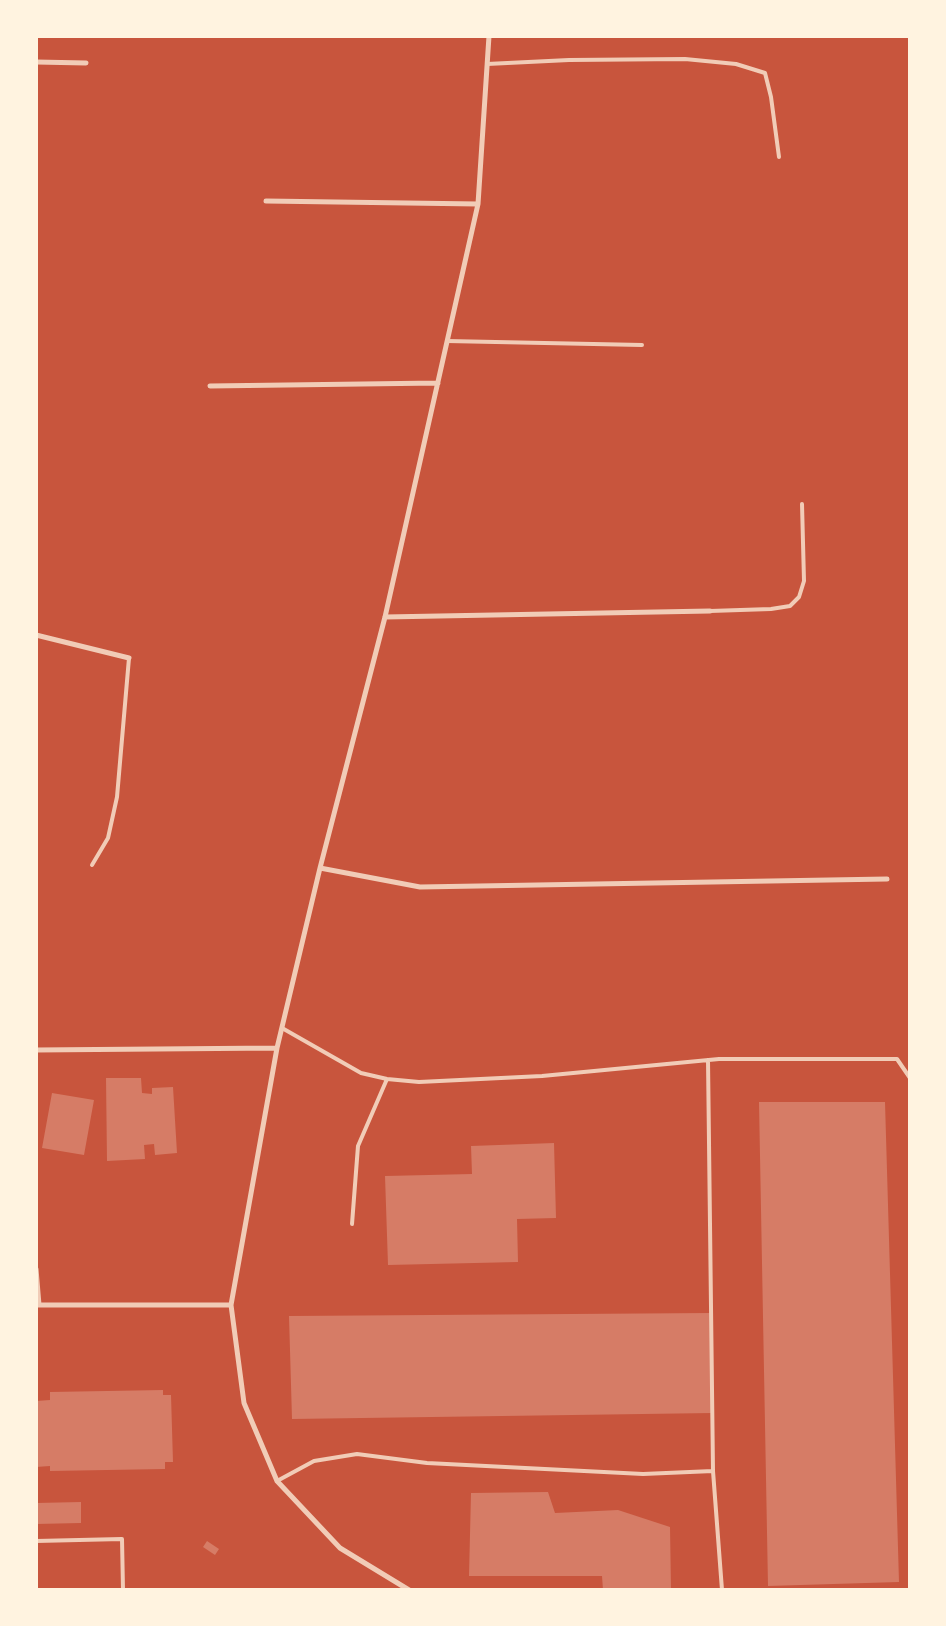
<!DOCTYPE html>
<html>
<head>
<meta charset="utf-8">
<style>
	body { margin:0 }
	#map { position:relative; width:946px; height:1626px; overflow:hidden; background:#c8553d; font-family:"Alegreya Sans",sans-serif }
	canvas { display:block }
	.frame { position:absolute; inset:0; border:38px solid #fff3e0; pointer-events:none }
</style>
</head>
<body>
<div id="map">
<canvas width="946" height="1626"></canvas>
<div class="frame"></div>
</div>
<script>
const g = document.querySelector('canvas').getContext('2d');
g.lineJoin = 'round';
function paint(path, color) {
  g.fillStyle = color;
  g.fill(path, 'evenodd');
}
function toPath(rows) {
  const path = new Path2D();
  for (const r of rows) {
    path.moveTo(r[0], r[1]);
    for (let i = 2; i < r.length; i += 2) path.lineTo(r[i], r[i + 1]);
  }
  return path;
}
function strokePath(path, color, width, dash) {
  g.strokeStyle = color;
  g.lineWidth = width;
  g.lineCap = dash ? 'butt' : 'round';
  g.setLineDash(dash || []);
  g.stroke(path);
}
const building = toPath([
	[106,1078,141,1078,142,1093,152,1094,152,1088,173,1087,177,1153,155,1155,154,1144,144,1145,145,1159,107,1161],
	[52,1093,94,1100,84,1155,42,1148],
	[759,1102,885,1102,899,1582,768,1586],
	[554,1143,556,1218,517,1219,518,1262,388,1265,385,1176,472,1174,471,1146],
	[711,1313,713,1413,292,1419,289,1316],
	[163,1390,163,1395,171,1395,173,1462,165,1462,165,1469,50,1471,50,1466,36,1467,36,1401,50,1400,50,1392],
	[548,1492,555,1513,618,1510,670,1527,671,1590,603,1590,602,1576,469,1576,471,1493],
	[81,1502,81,1523,36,1524,36,1503],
	[207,1541,219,1549,215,1555,203,1547]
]);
const service = toPath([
	[487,64,569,60,685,59,736,64,765,73,771,97,779,157],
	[447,341,642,345],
	[710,611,771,609,790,606,799,597,804,581,802,504],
	[92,865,108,838,117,797,129,658],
	[282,1028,361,1073,387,1079,419,1082,542,1076,719,1059,897,1059,910,1078],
	[708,1060,713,1471],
	[352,1224,358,1146,387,1079],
	[277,1481,314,1461,357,1454,427,1463,643,1474,713,1471,722,1590],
	[36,1541,122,1539,123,1590]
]);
const minor = toPath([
	[36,62,86,63],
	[266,201,478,204],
	[210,386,438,383],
	[385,617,710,611],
	[36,635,129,658],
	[320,868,420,887,887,879],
	[36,1050,277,1048],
	[36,1269,39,1305],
	[36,1305,231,1305],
	[409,1590,340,1548,277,1481,244,1403,231,1305,277,1048,320,868,385,617,478,204,489,36]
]);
paint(building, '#d67c66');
strokePath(service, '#f1ccb7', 4);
strokePath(minor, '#f1ccb7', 5);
</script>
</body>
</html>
